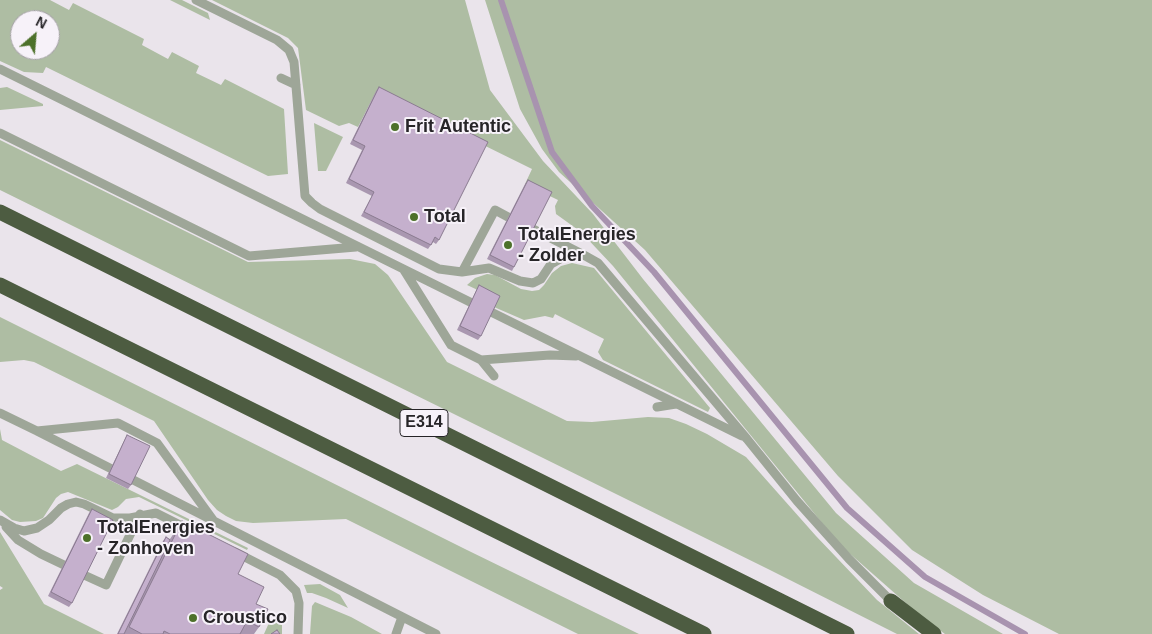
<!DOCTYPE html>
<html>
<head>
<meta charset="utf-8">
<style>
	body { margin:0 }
	#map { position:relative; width:1152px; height:634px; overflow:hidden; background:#eae4eb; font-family:Arial,sans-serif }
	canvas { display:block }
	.north { position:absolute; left:10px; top:10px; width:50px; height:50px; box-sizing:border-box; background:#f7f2f9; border:1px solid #a4a0a5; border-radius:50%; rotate:27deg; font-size:14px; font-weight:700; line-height:20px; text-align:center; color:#272528 }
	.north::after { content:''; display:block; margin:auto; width:18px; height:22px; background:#4d712a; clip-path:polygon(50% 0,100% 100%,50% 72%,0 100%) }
</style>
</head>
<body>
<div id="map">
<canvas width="1152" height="634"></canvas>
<div class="north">N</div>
</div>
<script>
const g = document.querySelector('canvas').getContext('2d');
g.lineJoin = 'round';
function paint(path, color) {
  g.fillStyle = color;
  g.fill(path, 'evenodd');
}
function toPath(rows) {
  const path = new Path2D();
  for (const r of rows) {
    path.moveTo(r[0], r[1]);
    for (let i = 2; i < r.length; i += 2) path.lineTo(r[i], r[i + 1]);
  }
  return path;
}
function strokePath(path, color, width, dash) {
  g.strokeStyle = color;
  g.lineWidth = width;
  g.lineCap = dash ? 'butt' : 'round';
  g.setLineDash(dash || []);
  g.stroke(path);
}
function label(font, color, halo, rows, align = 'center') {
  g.font = font + ' Arial,sans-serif';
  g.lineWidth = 4;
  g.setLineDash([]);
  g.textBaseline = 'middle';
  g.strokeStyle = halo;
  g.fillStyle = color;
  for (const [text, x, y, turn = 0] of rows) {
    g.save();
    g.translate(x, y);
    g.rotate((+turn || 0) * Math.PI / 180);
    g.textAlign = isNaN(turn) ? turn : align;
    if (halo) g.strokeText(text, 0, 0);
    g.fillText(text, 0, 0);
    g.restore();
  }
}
const green = toPath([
	[0,0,50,0,69,10,73,3,144,39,142,45,168,59,172,52,199,66,196,73,221,85,225,79,284,109,288,174,268,176,46,67,43,73,24,72,0,61],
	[20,20,50,20,50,50,20,50],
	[170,0,182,0,208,13,210,20],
	[212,0,465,0,490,90,543,161,593,214,643,279,836,513,914,583,1003,634,945,634,924,619,840,545,613,266,581,232,556,214,555,206,558,200,525,184,532,169,376,92,358,127,349,123,339,126,306,110,298,48,288,38],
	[485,0,1152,0,1152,634,1059,634,983,595,912,550,838,476,645,250,559,172,542,149,520,109],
	[7,87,43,104,43,106,0,110,0,88],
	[314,123,343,137,326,171,318,171],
	[0,140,248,262,350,259,375,264,388,275,447,362,567,421,592,422,648,417,669,418,686,424,707,434,746,457,816,536,877,600,919,634,897,634,770,570,0,190],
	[572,263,594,268,710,408,708,412,603,360,598,352,604,339,555,314,553,318,545,316,524,320,494,307,497,299,467,285,475,278,487,274,495,275,521,289,532,291,539,290,544,285,552,273,561,266],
	[0,317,467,550,639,634,578,634,346,519,253,523,236,521,226,516,217,510,208,500,154,421,34,362,24,360,0,362],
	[0,429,2,440,61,471,77,464,248,548,247,550,139,497,126,499,118,507,112,510,68,492,61,494,56,498,43,518,36,521,20,522,12,520,0,510],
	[0,532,44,604,104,634,0,634,0,590,3,588,0,586],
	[320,584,340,595,348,608,326,598,312,593,307,593,304,585],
	[315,602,351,617,382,634,310,634,312,606],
	[272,616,282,617,282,634,264,634]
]);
const stream = toPath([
	[501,0,552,152,592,206,654,272,847,508,925,577,1025,634]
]);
const service = toPath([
	[196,0,277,40,289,50,294,62,305,196,312,203,320,209,439,269,462,272,489,268,520,281,533,283,541,279,551,264,567,255,582,254,598,263,747,439,797,501,849,559,891,601],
	[0,69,470,302],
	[281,78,296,85],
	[0,133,249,256,356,247],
	[533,229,582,254],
	[404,270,451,345,481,360,550,355,576,356],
	[462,272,495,210,508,217],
	[491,312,742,436],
	[481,360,494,376],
	[657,407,676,404],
	[0,413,37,431,118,423,157,443,213,520],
	[37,431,436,634],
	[0,520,14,528,24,531,37,528,49,520,61,508,68,504,76,502,84,504,113,518,130,518,156,513,190,530],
	[6,527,18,540,41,554,64,565],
	[235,552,280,575,296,591,299,603,298,634],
	[84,575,106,585,140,514],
	[396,634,402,617]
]);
const motorway = toPath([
	[0,212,847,634],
	[0,285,704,634],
	[891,601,934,634]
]);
const wall = toPath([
	[379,87,439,240,436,244,433,242,428,249,361,216,372,196,346,183,362,150,350,144,376,91],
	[528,180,514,267,512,271,487,259,525,184],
	[479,285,481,336,478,340,457,330,477,289],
	[127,435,131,485,128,489,106,478,125,439],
	[92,509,72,603,69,607,48,596,89,513],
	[182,521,238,574,256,604,259,627,254,634,117,634,163,541,166,537,170,539]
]);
const building = toPath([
	[379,87,488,142,439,240,435,237,431,245,364,212,374,192,349,179,365,146,353,140,379,87],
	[528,180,552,192,514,267,490,255,528,180],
	[479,285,500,296,481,336,460,326,479,285],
	[127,435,150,446,131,485,109,474,127,435],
	[92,509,113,520,72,603,51,592,92,509],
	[182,521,248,554,238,574,264,587,256,604,268,609,259,627,247,621,240,634,170,634,164,631,163,634,142,634,129,627,182,521],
	[166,537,170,540,124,634,118,634,166,537],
	[277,630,280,634,271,634,277,630]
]);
const markers = [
	[395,127,5,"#4d712a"],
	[414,217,5,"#4d712a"],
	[508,245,5,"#4d712a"],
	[87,538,5,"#4d712a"],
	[193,618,5,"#4d712a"]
];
const shields = [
	[424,423,48]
];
const shieldNames = [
	["E314",424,423]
];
const poiNames = [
	["Frit Autentic",405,127],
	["Total",424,217],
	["TotalEnergies",518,235],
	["- Zolder",518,256],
	["TotalEnergies",97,528],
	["- Zonhoven",97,549],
	["Croustico",203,618]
];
paint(green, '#aebda3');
strokePath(stream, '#a893af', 6);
strokePath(service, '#9ea698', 9);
strokePath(motorway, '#4d5c41', 15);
paint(wall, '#a997b0');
paint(building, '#c5b0cd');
strokePath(building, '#8a7b90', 1);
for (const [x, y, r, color] of markers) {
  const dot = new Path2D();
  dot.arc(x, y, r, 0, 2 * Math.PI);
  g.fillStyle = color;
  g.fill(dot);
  strokePath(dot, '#f7f2f9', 2);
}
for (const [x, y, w] of shields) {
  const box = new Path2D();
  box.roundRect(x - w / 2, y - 13.5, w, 27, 4);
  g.fillStyle = '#f7f2f9';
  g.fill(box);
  strokePath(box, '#272528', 1);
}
label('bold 16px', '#272528', null, shieldNames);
label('bold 18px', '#272528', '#f7f2f9', poiNames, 'left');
</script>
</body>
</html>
